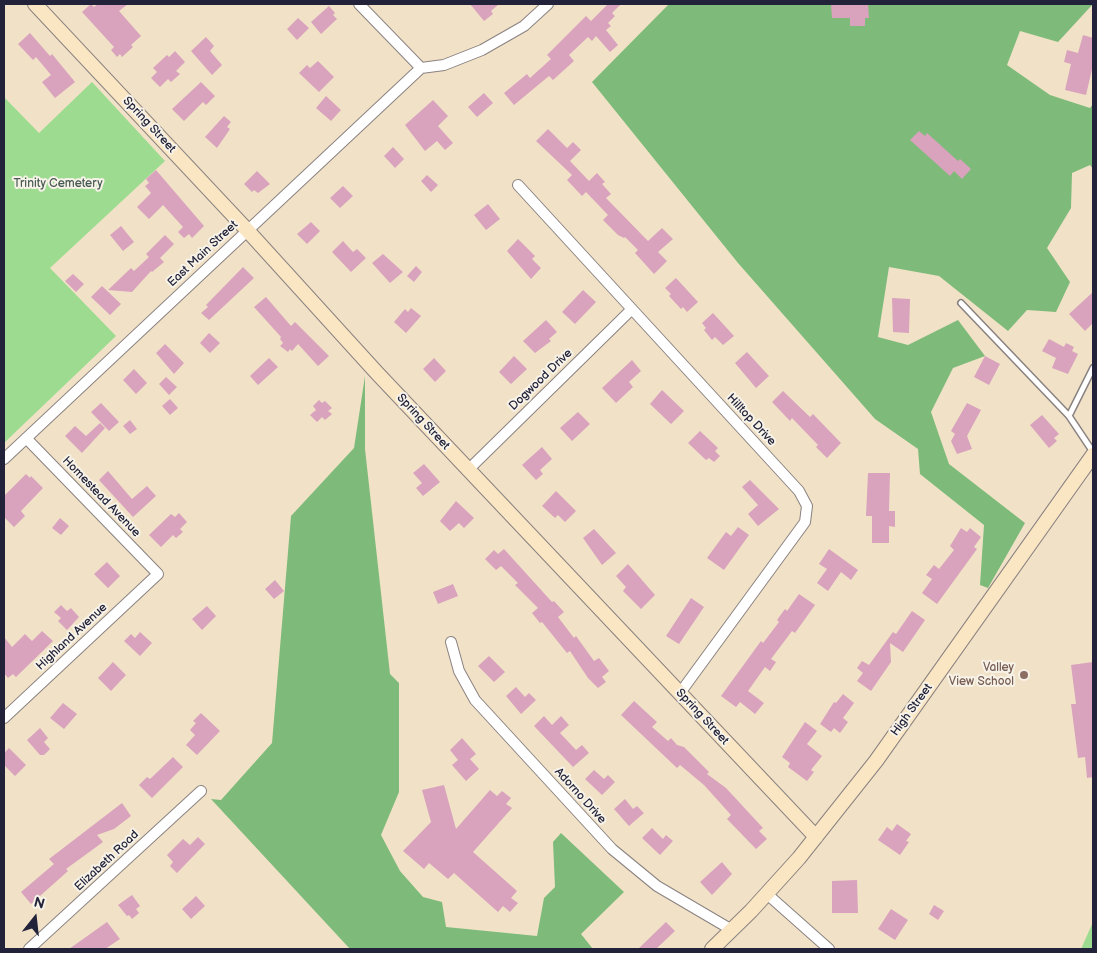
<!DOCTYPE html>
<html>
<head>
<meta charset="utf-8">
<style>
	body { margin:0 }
	#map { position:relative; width:1097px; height:953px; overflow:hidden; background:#f1e2c7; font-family:"Balsamiq Sans",sans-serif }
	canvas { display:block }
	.frame { position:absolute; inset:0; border:5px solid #22223b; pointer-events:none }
	.north { position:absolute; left:10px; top:893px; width:50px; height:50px; -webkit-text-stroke:4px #f7f3e8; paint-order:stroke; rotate:16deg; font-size:14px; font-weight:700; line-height:20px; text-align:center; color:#22223b }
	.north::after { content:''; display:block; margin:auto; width:18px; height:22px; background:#22223b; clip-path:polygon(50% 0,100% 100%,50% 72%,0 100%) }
</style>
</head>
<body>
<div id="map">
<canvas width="1097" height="953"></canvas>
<div class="frame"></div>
<div class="north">N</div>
</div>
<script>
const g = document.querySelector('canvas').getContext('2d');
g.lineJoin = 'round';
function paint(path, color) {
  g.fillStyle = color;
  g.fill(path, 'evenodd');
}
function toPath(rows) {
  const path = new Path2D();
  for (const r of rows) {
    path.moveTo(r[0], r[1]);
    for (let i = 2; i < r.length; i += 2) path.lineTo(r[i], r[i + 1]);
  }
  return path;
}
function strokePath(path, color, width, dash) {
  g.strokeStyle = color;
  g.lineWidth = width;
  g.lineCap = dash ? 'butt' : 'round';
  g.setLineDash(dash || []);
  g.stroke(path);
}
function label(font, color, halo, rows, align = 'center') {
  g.font = font + ' "Balsamiq Sans",sans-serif';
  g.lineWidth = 4;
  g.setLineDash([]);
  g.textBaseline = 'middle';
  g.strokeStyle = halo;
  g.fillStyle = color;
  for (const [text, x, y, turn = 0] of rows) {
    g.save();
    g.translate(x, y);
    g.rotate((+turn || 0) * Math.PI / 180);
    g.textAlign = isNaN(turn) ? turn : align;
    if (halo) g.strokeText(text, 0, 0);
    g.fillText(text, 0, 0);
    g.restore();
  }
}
const green = toPath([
	[92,82,165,161,50,268,116,336,4,443,4,97,39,133],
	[1093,922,1093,949,1081,949]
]);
const forest = toPath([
	[669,4,1093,4,1058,42,1020,31,1007,65,1050,95,1090,108,1093,104,1093,169,1090,165,1072,173,1071,208,1047,248,1070,282,1056,312,1027,310,1008,331,939,276,889,267,878,337,908,345,958,320,985,356,953,368,931,412,949,464,1025,523,988,588,980,585,984,525,920,474,918,449,875,419,738,263,592,82],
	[365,376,365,449,390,674,399,683,399,792,381,835,400,871,423,897,442,902,446,927,537,936,544,898,555,887,553,842,561,833,624,892,581,934,593,949,350,949,211,799,221,800,272,743,291,516,354,448]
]);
const building = toPath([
	[91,4,94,7,98,4,128,4,119,11,141,36,131,45,133,47,122,57,120,54,117,57,111,50,114,47,82,12],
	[470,4,499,4,491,11,493,14,484,21],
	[608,4,621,4,612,13,615,16,608,23,611,26,606,30,618,45,610,52,596,36,592,41,588,37,569,55,574,61,553,80,549,76,514,105,504,93,527,74,530,78,551,59,547,55,586,16,591,21],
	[831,4,868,4,869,18,865,18,865,26,850,26,850,18,832,18],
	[329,6,335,13,333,15,337,19,321,34,311,22],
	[298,18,309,28,297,40,287,29],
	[30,33,50,56,52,54,75,82,55,98,42,82,51,75,36,57,33,60,18,44],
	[1083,35,1093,38,1093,65,1086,95,1065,90,1071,64,1064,62,1067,50,1078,53],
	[206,37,214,46,210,51,222,65,212,75,191,51],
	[175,51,185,62,176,71,180,74,171,82,168,79,160,87,151,78,157,72,153,68,167,55,169,57],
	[318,61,334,77,319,92,299,73,307,65,310,68],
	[201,82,215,96,206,105,203,102,184,121,172,109],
	[484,93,493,103,477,117,468,107],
	[326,96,341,110,331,121,316,108],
	[433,100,448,116,438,126,453,143,445,150,437,141,425,151,405,125],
	[224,116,231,122,227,127,230,129,217,148,205,137],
	[548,129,567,148,573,142,581,150,570,161,589,181,597,173,605,182,602,184,611,194,606,198,648,241,662,228,673,239,658,252,667,261,654,274,635,253,638,250,625,237,624,238,618,235,603,220,608,215,586,192,582,196,567,180,572,175,536,141],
	[919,131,925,136,927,133,958,161,960,159,971,169,962,179,954,171,950,176,910,140],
	[393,147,404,159,395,168,384,156],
	[156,170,204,226,192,238,189,234,184,238,178,232,183,227,163,205,149,219,137,207,151,193,145,186,149,183,146,179],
	[257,171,270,184,258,193,254,190,252,192,244,184],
	[427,175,438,185,431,192,421,181],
	[343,186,353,196,340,208,330,198],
	[488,204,500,219,486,230,474,215],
	[311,222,320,231,307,244,297,234],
	[121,226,134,242,123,251,110,235],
	[165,235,174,244,160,258,164,262,152,272,151,271,132,292,108,290,131,268,134,271,149,257,146,254],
	[518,239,535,256,532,259,541,268,531,279,507,251],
	[343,241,353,252,357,249,366,258,351,272,332,252],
	[383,254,403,272,390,283,372,263],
	[416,266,422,272,414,282,407,276],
	[243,267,254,278,209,320,201,313,208,307,206,305],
	[73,274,84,284,76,292,65,281],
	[676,278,698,302,687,312,683,307,681,309,669,296,671,294,665,288],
	[102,286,121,304,110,315,91,297],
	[583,290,596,302,575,324,562,312],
	[1093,292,1093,323,1085,331,1069,314],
	[266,297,291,326,295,322,329,356,318,366,298,344,292,351,290,349,288,352,280,346,283,343,280,339,281,337,254,307],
	[892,298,910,299,909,333,893,332],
	[411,308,421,316,406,333,394,322,405,309,408,312],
	[713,313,734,336,723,345,715,337,712,340,704,330,706,328,702,323],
	[546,320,557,332,549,339,551,341,535,353,523,341],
	[209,333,220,343,210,353,200,343],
	[1049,339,1064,347,1066,343,1074,347,1072,351,1078,354,1068,374,1052,368,1056,358,1042,351],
	[165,344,184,363,174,374,156,353],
	[747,352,769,376,756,388,735,363],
	[514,356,527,369,511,384,499,372],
	[985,356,1000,364,989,385,974,377],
	[269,358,278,367,258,385,250,376],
	[434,358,446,371,435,382,423,369],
	[632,360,641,371,629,382,633,387,616,403,602,388],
	[134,369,147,383,136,394,123,380],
	[166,377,177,387,169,395,159,384],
	[662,390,684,411,671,424,650,404],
	[783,391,810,417,813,414,841,443,827,458,816,447,818,445,792,418,790,421,772,402],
	[170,399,178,408,170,415,162,406],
	[319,400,322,403,325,401,332,408,328,411,332,414,325,420,322,417,317,422,310,415,316,410,313,406],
	[101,403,119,422,109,431,91,412],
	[967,403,981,410,967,436,972,449,957,454,951,441,955,434,951,431],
	[578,412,590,424,572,441,560,428],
	[1042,415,1059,434,1054,438,1057,441,1049,448,1030,425],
	[130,420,137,429,130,434,123,426],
	[100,423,105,428,82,453,65,436,75,426,86,436],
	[700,431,718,448,715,451,720,456,714,462,709,458,706,460,688,443],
	[542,447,552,459,540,470,543,474,536,480,522,465],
	[424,464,440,482,423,496,416,488,422,483,413,473],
	[108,471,132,499,147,486,156,496,133,517,99,480],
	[868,473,890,473,889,511,895,511,895,527,889,526,889,543,872,543,872,516,866,516],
	[26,474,30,478,31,476,43,488,21,511,25,516,14,527,4,517,4,496],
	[750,480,779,509,758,526,748,514,758,505,742,487],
	[556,491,576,511,565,522,558,515,555,518,542,506],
	[456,501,474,518,464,528,459,523,450,531,440,521],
	[179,513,187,522,180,529,183,532,176,538,173,535,161,547,149,535,171,514,175,517],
	[60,518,69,526,61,535,52,528],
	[738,527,749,535,724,570,707,558,726,532,731,536],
	[961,528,967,532,970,528,981,537,974,547,977,549,937,604,922,593,932,579,926,575,934,565,939,569,954,550,950,546],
	[594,529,616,553,602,565,583,538],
	[504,549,552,602,554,601,564,612,558,617,574,638,576,636,594,661,599,658,609,671,602,677,606,682,598,688,588,678,570,651,567,653,542,622,540,623,532,613,538,608,515,585,518,583,501,566,496,570,485,559,494,550,498,554],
	[829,549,858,570,851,580,841,572,828,591,817,583,827,569,819,564],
	[107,562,120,576,108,588,94,574],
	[628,564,655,595,641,609,623,591,626,587,616,576],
	[275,580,284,591,274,599,265,589],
	[453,584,458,596,438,604,433,592],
	[799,594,815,605,795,633,792,631,771,659,776,662,770,671,765,667,748,691,764,703,755,714,740,702,736,707,721,696,761,641,763,643,779,622,777,620,785,609,787,611],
	[691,598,704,607,679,644,666,636],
	[61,605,67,611,71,608,79,617,67,630,58,621,61,618,54,612],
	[207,606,216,616,202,630,192,619],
	[912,611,925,620,903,652,890,643,891,662,871,691,857,681,863,673,857,668,862,661,869,665,893,632,896,634],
	[42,631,53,641,16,677,13,674,8,678,4,673,4,637,12,647,25,634,32,641],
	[140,632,152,643,140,656,124,641,131,634,135,638],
	[489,656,505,672,494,682,478,666],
	[113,662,126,675,111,691,98,678],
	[1093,662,1093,777,1087,778,1085,757,1078,758,1071,704,1076,704,1071,665],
	[516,687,525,697,529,693,536,700,521,714,506,696],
	[843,694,854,703,843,718,848,722,840,733,834,728,831,732,820,724,834,702,836,703],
	[634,701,657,722,652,727,668,741,671,738,677,745,684,747,709,772,707,774,726,788,763,828,759,831,767,839,756,849,727,819,731,815,704,785,680,765,677,768,621,715],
	[63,703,77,714,64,729,50,718],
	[201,713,220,731,197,755,186,745,195,735,190,730,196,723,193,721],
	[544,716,552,725,561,716,569,725,560,733,576,750,582,745,589,753,573,767,534,726],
	[805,722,817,731,807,744,822,756,811,770,814,772,807,781,788,767,790,763,782,757],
	[40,728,48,738,44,742,50,749,44,755,40,755,27,740],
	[462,738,476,754,470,759,479,769,466,781,452,765,458,760,450,750],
	[9,748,26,765,15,776,4,765,4,753],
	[173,757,183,767,152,798,139,785,147,777,150,779],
	[594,770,604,779,608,775,615,782,602,795,585,779],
	[444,785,456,829,490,790,497,796,502,791,511,798,506,804,512,808,473,852,517,891,511,898,518,903,510,912,503,906,498,912,454,873,448,879,429,863,424,869,403,851,431,822,422,790],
	[625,799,633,809,637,806,644,813,629,826,614,809],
	[122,803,131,816,114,829,97,835,103,842,66,869,68,871,31,904,21,892,54,864,49,859],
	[897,824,911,834,906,841,909,842,900,855,878,840,887,827,892,831],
	[652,828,663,839,666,835,673,841,660,855,642,838],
	[198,837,205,844,177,873,170,866,173,862,167,855,183,839,190,845],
	[722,862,732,874,712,895,700,882],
	[857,880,858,913,832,913,832,881],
	[132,895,140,906,136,909,139,913,132,919,129,915,127,916,118,905],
	[196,896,205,906,191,919,182,909],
	[934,905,944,911,938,920,929,914],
	[891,909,908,920,895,940,878,929],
	[107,922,120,939,105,949,69,949],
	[666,922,675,931,656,949,638,949]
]);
const lane = toPath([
	[961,303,1069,416,1093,452],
	[1069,416,1093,368]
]);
const street = toPath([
	[359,4,421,68],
	[421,68,444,65,482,50,524,26,548,4],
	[518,185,799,491,807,506,805,522,680,693],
	[4,459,421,68],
	[468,470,632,309],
	[451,642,459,671,475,700,612,849,657,886,732,930],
	[4,718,158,574,26,438],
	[767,894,829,949],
	[29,949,201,791]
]);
const secondary = toPath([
	[35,4,247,230,377,373,816,837],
	[712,949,751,911,799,858,876,761,1093,455]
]);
const markers = [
	[1024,675,5,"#8d6e63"]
];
const streetNames = [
	["Spring Street",149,125,47],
	["East Main Street",203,254,-43],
	["Dogwood Drive",541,380,-44],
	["Hilltop Drive",751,420,47],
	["Spring Street",423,422,47],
	["Homestead Avenue",101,497,46],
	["Highland Avenue",72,637,-43],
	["High Street",912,710,-54],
	["Spring Street",702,717,47],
	["Adorno Drive",580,796,48],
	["Elizabeth Road",107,861,-43]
];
const parkNames = [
	["Trinity Cemetery",58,184]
];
const educationNames = [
	["Valley",1014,668],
	["View School",1014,682]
];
paint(green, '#9ddb90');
paint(forest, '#7ebb7a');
paint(building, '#d9a2bd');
strokePath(lane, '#8a8281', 8);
strokePath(street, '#8a8281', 12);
strokePath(secondary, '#8a8281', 16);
strokePath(lane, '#fff', 5);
strokePath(street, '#fff', 10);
strokePath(secondary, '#fbe6c3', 14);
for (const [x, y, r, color] of markers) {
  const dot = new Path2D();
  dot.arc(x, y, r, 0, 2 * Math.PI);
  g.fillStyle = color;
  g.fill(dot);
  strokePath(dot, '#f7f3e8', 2);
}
label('12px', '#22223b', '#f7f3e8', streetNames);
label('12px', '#475a54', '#f7f3e8', parkNames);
label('12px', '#785e54', '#f7f3e8', educationNames, 'right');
</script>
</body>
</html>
